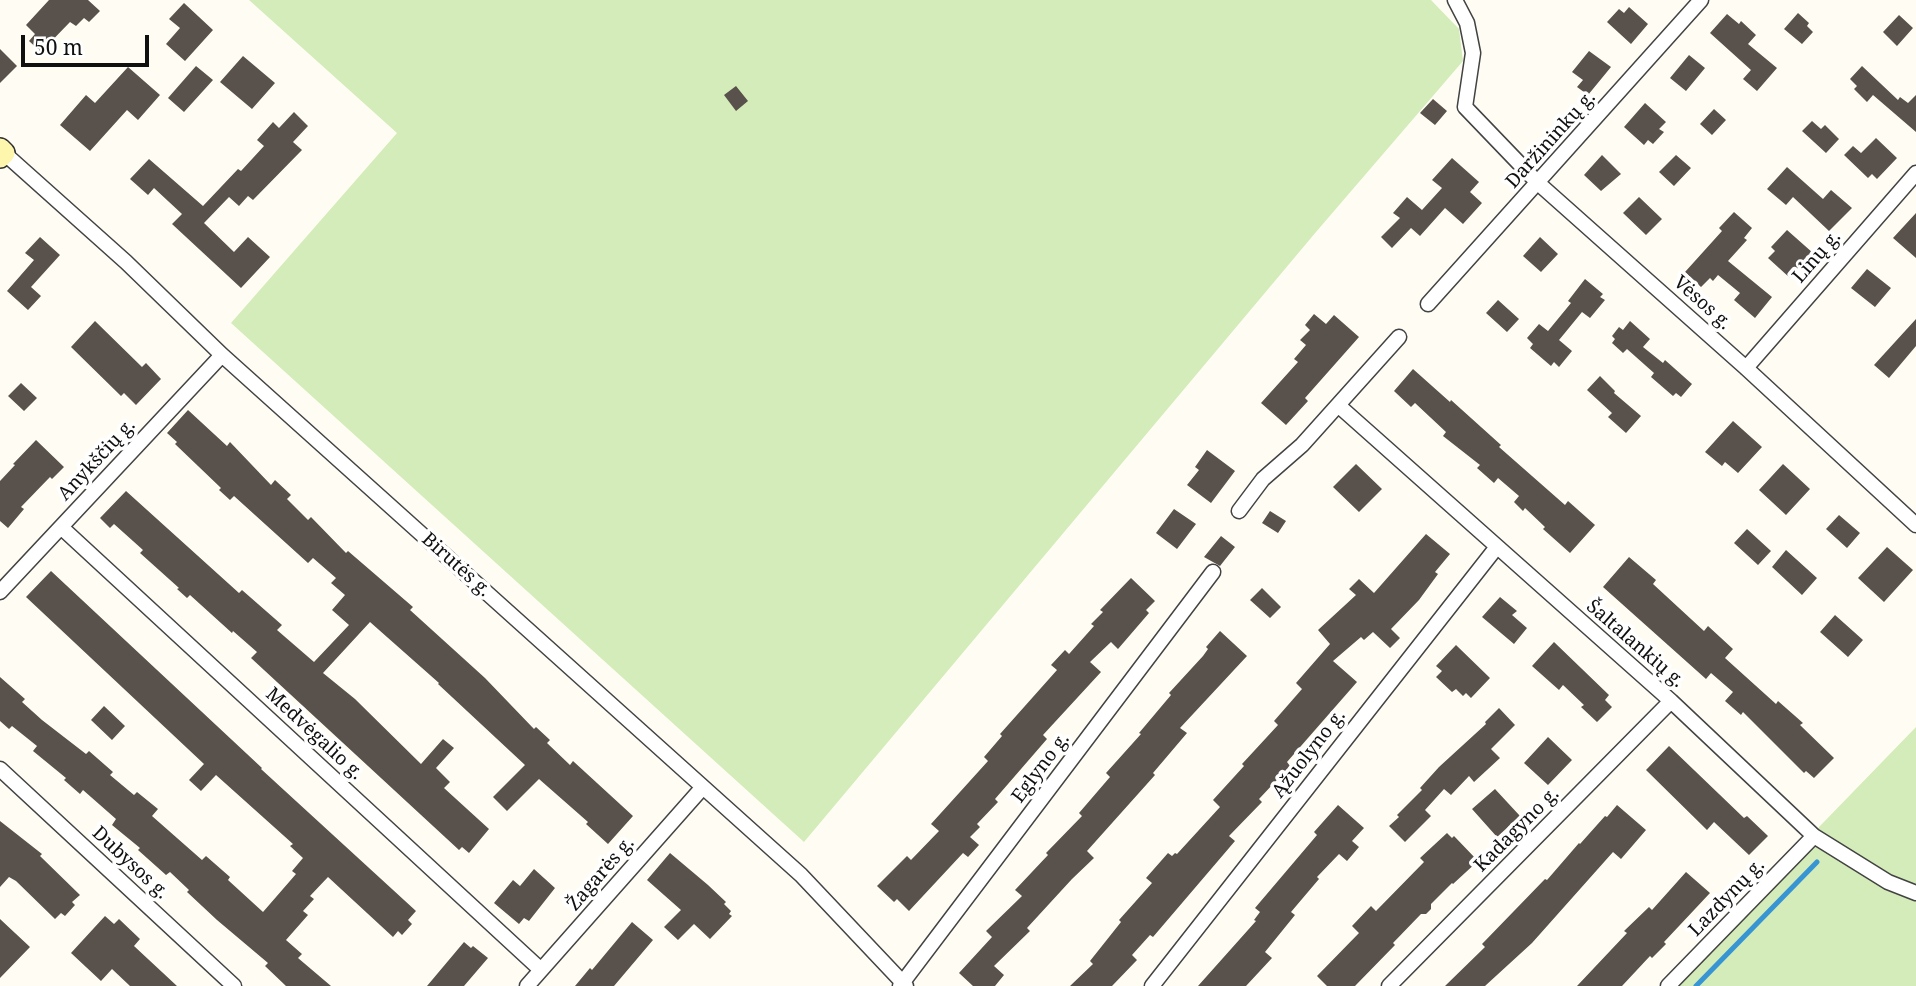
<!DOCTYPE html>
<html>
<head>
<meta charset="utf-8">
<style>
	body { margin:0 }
	#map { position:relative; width:1916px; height:986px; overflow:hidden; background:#fffdf3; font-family:"Noto Serif",serif }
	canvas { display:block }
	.scale { position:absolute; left:21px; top:35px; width:128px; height:32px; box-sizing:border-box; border:4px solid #101010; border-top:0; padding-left:9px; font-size:21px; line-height:24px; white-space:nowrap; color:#101010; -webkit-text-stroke:5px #fff; paint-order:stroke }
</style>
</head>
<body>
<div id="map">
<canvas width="1916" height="986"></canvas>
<div class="scale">50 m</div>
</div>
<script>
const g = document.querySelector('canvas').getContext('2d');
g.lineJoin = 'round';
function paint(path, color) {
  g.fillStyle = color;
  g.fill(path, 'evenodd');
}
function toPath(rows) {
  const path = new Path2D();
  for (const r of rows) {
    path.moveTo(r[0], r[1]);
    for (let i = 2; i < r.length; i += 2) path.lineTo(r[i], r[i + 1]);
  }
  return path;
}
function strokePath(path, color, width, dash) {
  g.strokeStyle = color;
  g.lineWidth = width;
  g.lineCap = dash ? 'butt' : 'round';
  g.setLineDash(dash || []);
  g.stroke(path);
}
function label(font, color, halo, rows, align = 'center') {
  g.font = font + ' "Noto Serif",serif';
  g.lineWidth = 7;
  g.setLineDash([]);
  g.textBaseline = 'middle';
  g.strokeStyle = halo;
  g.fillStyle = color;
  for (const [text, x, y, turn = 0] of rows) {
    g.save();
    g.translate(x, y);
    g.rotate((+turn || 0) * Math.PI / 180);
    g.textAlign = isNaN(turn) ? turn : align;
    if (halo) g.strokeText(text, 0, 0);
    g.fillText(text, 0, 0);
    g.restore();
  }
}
const green = toPath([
	[249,0,1431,0,1459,29,1463,61,1316,232,804,842,231,323,397,133],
	[1916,727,1916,986,1675,986,1811,849,1819,827]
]);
const stream = toPath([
	[1696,986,1817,862]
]);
const building = toPath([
	[49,0,88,0,100,11,89,22,84,18,76,26,70,22,41,52,29,41,35,34,26,25],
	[184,3,213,30,185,61,166,44,180,28,169,19],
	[1629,7,1648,24,1631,44,1607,22,1619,9,1624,13],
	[1798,13,1809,23,1807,26,1813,32,1802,44,1784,29],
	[1727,14,1739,24,1741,21,1756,35,1748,44,1777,68,1757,91,1743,79,1751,70,1710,33],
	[1899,15,1913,28,1897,46,1883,32],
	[0,49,17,66,0,83],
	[1589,51,1611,67,1588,95,1577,87,1583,80,1572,72],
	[1689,55,1705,68,1686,91,1670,78],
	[243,56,275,83,252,109,220,82],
	[196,66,213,80,184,112,168,98],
	[1862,66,1898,100,1900,97,1908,103,1916,95,1916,132,1873,95,1867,102,1854,89,1857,86,1850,79],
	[128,67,160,95,138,120,127,110,90,151,60,125,86,95,95,103],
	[736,86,748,101,736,111,724,95],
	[1433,99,1447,111,1435,125,1420,113],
	[1645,103,1666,122,1659,129,1664,132,1653,144,1648,140,1644,145,1624,127],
	[1714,109,1726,120,1712,135,1700,124],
	[294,112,308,126,293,142,302,150,253,200,248,196,239,206,229,197,204,223,234,252,248,237,270,257,241,288,172,224,182,214,154,188,148,195,130,179,149,159,203,206,238,169,241,171,264,146,257,140,273,122,279,128],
	[1812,121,1821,129,1825,125,1839,139,1826,153,1802,131],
	[1876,138,1897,158,1877,179,1872,174,1868,178,1844,155,1853,146,1861,153],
	[1602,155,1621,174,1601,191,1584,175],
	[1676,155,1691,168,1674,186,1659,172],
	[1452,158,1479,182,1470,192,1482,203,1463,224,1445,208,1420,236,1411,228,1392,248,1381,237,1400,218,1393,213,1407,197,1422,210,1442,188,1432,180],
	[1787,167,1823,199,1831,190,1852,208,1829,231,1793,197,1786,205,1767,189],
	[1639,197,1662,219,1646,235,1623,213],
	[1734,212,1752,228,1744,238,1747,240,1728,261,1772,297,1755,318,1734,300,1740,293,1718,275,1713,281,1710,278,1701,287,1685,272,1722,231,1719,228],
	[1916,213,1916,258,1893,238],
	[1787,230,1813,253,1790,278,1768,258,1775,251,1771,247],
	[40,237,60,255,31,287,41,296,28,310,7,291,34,260,25,253],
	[1540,237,1558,254,1541,272,1523,256],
	[1867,269,1891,288,1875,307,1851,288],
	[1585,279,1603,294,1600,297,1605,300,1590,318,1582,312,1564,334,1559,340,1572,351,1559,367,1554,362,1551,366,1530,348,1533,344,1527,338,1539,324,1548,331,1571,303,1568,301],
	[1498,300,1519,319,1507,332,1486,313],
	[1314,314,1326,324,1334,315,1359,337,1305,398,1308,401,1286,425,1261,403,1298,362,1294,359,1306,345,1300,340,1310,330,1305,325],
	[1916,319,1916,346,1889,378,1874,365],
	[95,321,142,367,146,363,161,379,136,405,124,393,121,396,71,347],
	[1630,321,1650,339,1643,347,1663,363,1665,360,1692,384,1681,397,1676,393,1673,396,1651,377,1654,373,1627,349,1623,353,1612,343,1615,339,1612,336,1619,327,1623,330],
	[1413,369,1450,402,1451,400,1501,445,1499,447,1565,505,1568,501,1595,525,1570,553,1543,529,1545,527,1525,508,1523,511,1514,502,1519,496,1498,478,1494,483,1477,468,1480,465,1443,436,1446,432,1415,403,1411,407,1394,391],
	[1600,376,1615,391,1614,393,1641,416,1626,433,1608,417,1612,413,1587,390],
	[21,383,37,398,24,411,8,396],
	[188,410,227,446,230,442,271,485,275,480,291,495,287,499,308,520,311,517,346,553,348,551,413,607,410,610,485,678,534,729,536,727,550,740,547,743,570,765,573,761,633,816,608,844,586,824,588,822,539,779,507,811,493,797,525,765,438,684,439,683,370,622,323,673,355,699,421,764,443,739,454,748,436,768,450,782,444,788,489,829,469,853,462,847,459,850,251,658,257,652,233,631,232,633,190,595,187,598,177,589,179,588,140,553,143,550,114,524,110,528,100,518,126,491,239,593,242,590,282,625,277,630,314,662,349,625,332,610,345,595,331,583,336,578,313,558,308,563,234,496,230,500,219,490,221,488,175,444,177,442,167,433],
	[1733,421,1762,447,1738,473,1725,462,1722,466,1705,452],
	[36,440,64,467,52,479,50,477,21,507,24,509,8,528,0,521,0,481,15,465,13,464],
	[1207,450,1235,471,1211,503,1187,485,1199,470,1195,467],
	[1356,464,1382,489,1359,512,1333,487],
	[1783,464,1810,489,1786,515,1759,490],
	[1174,509,1196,524,1177,549,1156,533],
	[1270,511,1286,521,1278,533,1262,523],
	[1839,515,1860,533,1847,548,1826,529],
	[1747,529,1771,551,1758,565,1734,543],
	[1426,534,1450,554,1435,572,1438,574,1419,600,1391,629,1400,638,1390,648,1373,632,1364,640,1361,637,1333,661,1357,682,1287,762,1290,766,1259,799,1262,802,1229,836,1235,841,1153,937,1150,935,1132,955,1137,960,1112,986,1070,986,1093,964,1090,961,1121,922,1119,920,1152,883,1146,878,1168,853,1172,856,1175,853,1177,854,1220,807,1213,800,1244,766,1242,764,1278,725,1274,721,1302,689,1296,683,1330,644,1318,630,1356,595,1349,589,1359,579,1374,593],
	[1221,536,1235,547,1220,566,1204,557],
	[1887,547,1913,570,1884,602,1858,578],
	[1786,550,1817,578,1802,595,1772,567],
	[1629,557,1656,580,1653,584,1704,631,1708,626,1733,649,1725,658,1776,704,1778,701,1803,723,1800,725,1834,758,1814,778,1806,771,1804,773,1743,712,1741,715,1725,701,1733,692,1711,673,1706,679,1603,587],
	[51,571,262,768,261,769,416,911,408,920,412,924,402,935,398,931,393,937,328,877,310,896,314,899,303,911,308,915,286,940,302,954,298,958,331,986,286,986,265,966,268,963,217,920,187,892,189,890,170,872,166,875,138,850,140,848,112,825,116,819,83,790,80,794,64,780,66,778,33,751,37,746,12,726,9,729,0,721,0,677,25,699,22,702,42,720,86,754,89,751,113,772,110,775,134,795,137,792,158,809,152,816,202,860,206,856,230,877,228,880,263,912,296,874,292,871,303,858,290,846,293,844,216,775,201,791,189,780,204,764,26,597],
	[1131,578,1155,601,1146,610,1149,613,1118,649,1111,642,1090,662,1101,672,1043,735,1047,739,995,799,998,802,977,824,980,827,970,837,979,845,968,857,963,853,909,911,897,899,894,902,877,886,907,856,911,860,939,831,931,824,988,761,984,757,1002,736,1000,734,1057,670,1051,665,1065,650,1069,654,1094,626,1091,624,1103,612,1100,610],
	[1262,588,1281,607,1270,618,1250,600],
	[1500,597,1517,611,1512,615,1527,628,1514,644,1482,617],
	[1835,615,1863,640,1848,657,1820,632],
	[1220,631,1247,656,1180,728,1187,733,1153,773,1155,775,1087,851,1094,858,1072,879,1027,928,1030,931,994,966,1004,975,995,986,973,986,959,973,992,937,986,931,1022,896,1015,890,1048,855,1046,853,1082,816,1079,813,1110,777,1106,773,1141,734,1139,733,1171,695,1169,693,1203,656,1208,649,1206,647],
	[1554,642,1609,695,1605,700,1612,707,1597,722,1581,707,1584,705,1563,685,1559,690,1532,666],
	[1456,645,1490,678,1471,698,1466,693,1463,696,1456,689,1452,692,1436,677,1442,671,1436,666],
	[104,706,125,726,112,740,91,720],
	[1499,708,1515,725,1491,749,1500,758,1474,782,1469,776,1451,795,1444,789,1425,810,1431,816,1405,842,1389,826,1399,817,1397,815,1422,790,1420,788,1439,767,1486,724,1485,722],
	[1548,737,1572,760,1548,785,1524,763],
	[1669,746,1744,818,1747,816,1768,836,1749,855,1714,822,1707,830,1646,770],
	[1495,789,1520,816,1497,837,1472,809],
	[1338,805,1364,828,1352,841,1359,847,1347,861,1339,854,1317,877,1319,879,1291,912,1295,915,1265,952,1272,958,1246,986,1198,986,1256,921,1254,920,1260,912,1255,908,1317,835,1314,832],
	[1617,805,1646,830,1621,859,1613,852,1532,943,1485,986,1445,986,1485,947,1482,944,1545,879,1547,880,1579,843,1580,844,1605,816,1607,817],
	[0,821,42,854,40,856,80,895,72,902,75,905,65,916,61,913,55,919,16,881,9,877,0,887],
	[1447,833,1452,838,1454,836,1478,861,1453,884,1452,883,1431,904,1431,909,1426,914,1421,914,1393,943,1395,945,1355,986,1327,986,1317,976,1359,933,1352,926,1371,906,1376,911,1424,862,1420,858],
	[670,853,708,885,726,902,724,904,731,911,729,914,732,916,710,939,694,924,678,940,664,927,681,910,647,880],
	[534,869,555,888,529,921,524,918,519,924,494,903,513,880,520,886],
	[1686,872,1710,893,1664,942,1666,944,1652,958,1650,956,1622,986,1577,986,1627,933,1624,931,1649,907,1652,910],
	[105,916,114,924,119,919,140,939,134,946,177,986,130,986,112,969,101,981,71,953],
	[0,919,30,947,0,978],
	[632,922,653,940,614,986,575,986,590,968,592,970],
	[464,942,471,948,473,946,488,958,464,986,427,986]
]);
const street = toPath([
	[1455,0,1467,23,1473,53,1465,107,1538,183,1746,368,1916,525],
	[4,153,126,262,222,355,801,875,906,986],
	[1428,304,1701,0],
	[1746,368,1916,173],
	[1339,406,1671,701,1814,836,1888,882,1916,893],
	[1239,511,1263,479,1302,445,1399,337],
	[61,527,541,970],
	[0,592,222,355],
	[0,769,234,986],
	[527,986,703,787],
	[900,986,1213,572],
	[1152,986,1496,548],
	[1389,986,1671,701],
	[1668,986,1814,836]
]);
const secondary = toPath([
	[0,149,4,153,0,157]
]);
const streetNames = [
	["Daržininkų g.",1551,140,-48],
	["Linų g.",1817,257,-49],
	["Vėsos g.",1702,303,42],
	["Anykščių g.",97,460,-47],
	["Birutės g.",456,565,42],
	["Šaltalankių g.",1635,644,41],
	["Medvėgalio g.",314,734,43],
	["Ąžuolyno g.",1309,754,-52],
	["Eglyno g.",1041,768,-53],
	["Kadagyno g.",1517,830,-45],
	["Dubysos g.",130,863,43],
	["Žagarės g.",601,874,-49],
	["Lazdynų g.",1727,898,-46]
];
paint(green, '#d4ecb9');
strokePath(stream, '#3795d4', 5);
paint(building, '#59514b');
strokePath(street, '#434343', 17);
strokePath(secondary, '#323232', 24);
strokePath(street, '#fff', 14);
strokePath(secondary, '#fff6ae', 21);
label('19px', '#101010', '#fff', streetNames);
</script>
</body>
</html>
